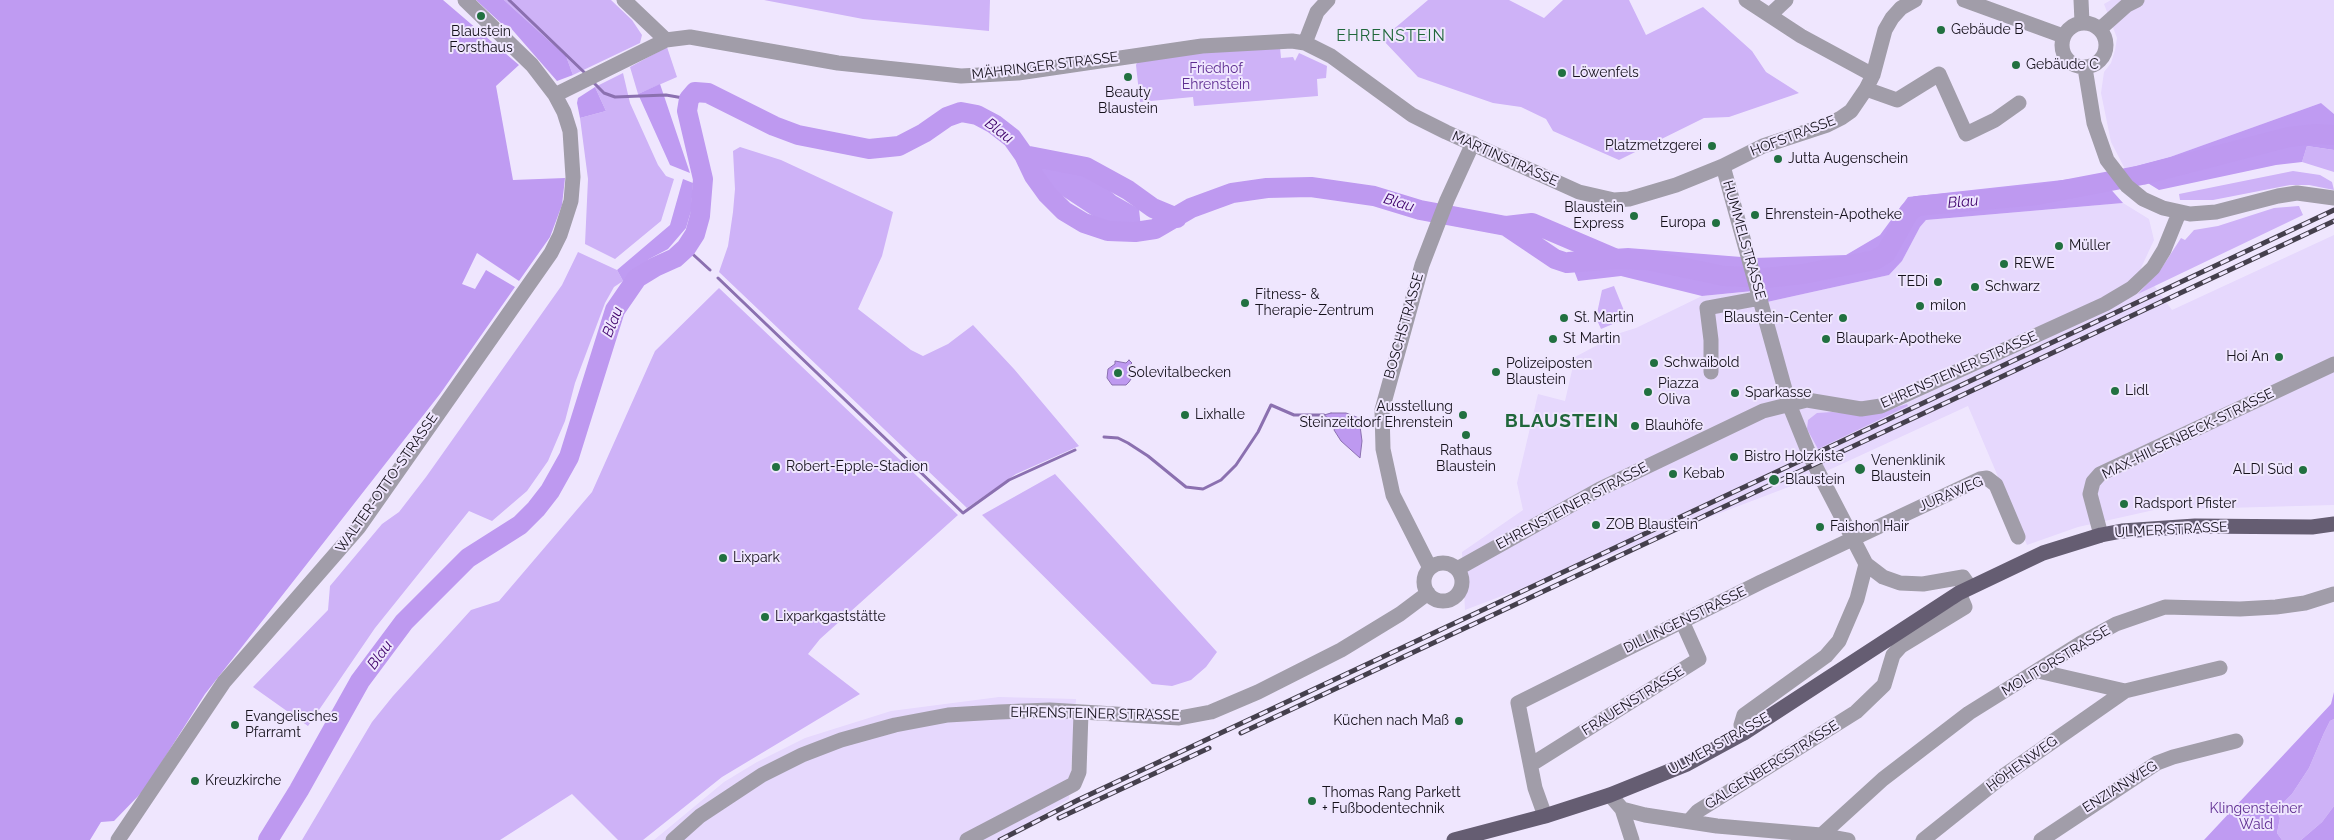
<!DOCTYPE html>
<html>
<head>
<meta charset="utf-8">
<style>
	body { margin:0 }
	canvas { display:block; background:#efe6fe }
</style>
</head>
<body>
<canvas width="2334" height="840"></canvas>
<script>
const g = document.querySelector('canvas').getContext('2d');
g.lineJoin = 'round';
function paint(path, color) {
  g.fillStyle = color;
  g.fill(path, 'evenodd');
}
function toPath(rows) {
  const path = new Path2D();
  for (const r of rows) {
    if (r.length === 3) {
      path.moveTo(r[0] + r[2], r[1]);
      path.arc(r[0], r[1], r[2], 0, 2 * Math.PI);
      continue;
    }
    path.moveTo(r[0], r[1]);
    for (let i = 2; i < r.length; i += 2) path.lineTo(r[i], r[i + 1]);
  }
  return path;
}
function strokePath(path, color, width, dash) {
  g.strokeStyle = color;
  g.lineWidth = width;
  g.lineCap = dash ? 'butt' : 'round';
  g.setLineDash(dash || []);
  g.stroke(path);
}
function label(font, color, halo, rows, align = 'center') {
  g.font = font + ' Raleway,sans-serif';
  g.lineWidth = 4;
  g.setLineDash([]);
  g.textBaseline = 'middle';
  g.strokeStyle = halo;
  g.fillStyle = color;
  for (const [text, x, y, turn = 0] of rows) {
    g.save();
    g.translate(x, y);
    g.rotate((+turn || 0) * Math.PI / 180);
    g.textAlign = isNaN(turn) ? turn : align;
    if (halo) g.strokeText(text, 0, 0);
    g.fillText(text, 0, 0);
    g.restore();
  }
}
const built = toPath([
	[2111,0,2334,0,2334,114,2321,103,2170,157,2125,169,2111,142,2101,93,2104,72,2111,63,2115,50,2117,38,2104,4],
	[2123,203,2149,219,2154,240,2141,268,2172,310,2334,235,2334,505,2154,510,2078,527,2027,545,1968,406,1807,480,1465,610,1462,552,1523,510,1517,483,1538,394,1565,401,1575,357,1620,333,1636,328,1702,296,1764,290,1767,302,1889,275,1902,261,1920,227,1926,220],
	[999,697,1076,699,1069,799,1000,840,654,840,724,782,757,762,805,738,891,711]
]);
const green = toPath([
	[504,0,611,0,632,20,642,35,640,43,573,75,566,56],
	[764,0,990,0,989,31,863,19],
	[1428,0,1509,0,1544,18,1563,0,1629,0,1646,35,1703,7,1752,51,1766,72,1799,93,1729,117,1704,118,1619,160,1553,131,1546,119,1521,107,1493,103,1418,77,1382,39],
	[667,47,677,77,638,94,630,67],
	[1280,47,1281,58,1293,57,1295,61,1299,53,1327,66,1326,78,1317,79,1318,96,1194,106,1193,97,1140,102,1136,65,1138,60,1216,50],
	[623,73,630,103,658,165,666,176,674,179,661,221,615,259,585,244,588,179,580,118,606,111,595,87],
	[2307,146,2334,150,2334,172,2302,162],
	[740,147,781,160,893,212,882,256,858,309,911,350,923,356,948,344,973,325,1014,369,1079,446,1016,474,967,508,719,272,728,246,733,212,735,189,733,151],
	[2293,171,2320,175,2332,182,2334,190,2309,185,2290,185,2213,200,2180,200,2179,194],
	[2299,206,2303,215,2138,294,2161,269,2181,238,2185,240,2194,230,2218,226,2274,208],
	[578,252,617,270,623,281,614,287,605,303,575,383,565,421,548,461,527,491,492,521,469,511,375,628,308,726,253,687,328,610,330,586,382,524,399,512,426,477,562,285],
	[1614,286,1627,318,1601,329,1596,318,1602,290],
	[719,288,958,515,820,639,808,654,860,694,722,777,643,840,618,840,572,794,500,840,302,840,372,722,393,696,471,610,499,601,592,492,655,351],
	[1907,404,1908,406,1818,449,1807,429,1808,420,1817,413,1832,412,1863,415,1881,412],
	[1055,474,1217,652,1206,667,1191,680,1172,686,1152,684,982,515],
	[2334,719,2334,806,2322,822,2301,840,2282,840,2277,833,2280,818,2276,810,2292,794,2309,768,2324,733,2330,721]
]);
const forest = toPath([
	[0,0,443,0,519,65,496,86,513,180,565,178,562,205,550,237,519,281,477,253,462,284,475,289,486,270,515,287,440,394,205,694,144,790,114,821,101,822,90,840,0,840],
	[476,0,504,0,566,56,573,75,557,81,509,26,502,24],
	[660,84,690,173,670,165,638,94],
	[595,87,606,111,580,118,577,103,578,98],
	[2321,103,2334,114,2334,150,2307,146,2302,162,2276,165,2159,190,2125,169,2170,157],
	[1036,163,1068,168,1101,183,1116,196,1139,209,1141,228,1105,224,1052,189],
	[2099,176,2123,203,1926,220,1920,227,1902,261,1889,275,1767,302,1763,290,1702,296,1621,276,1578,281,1567,252,1628,248,1754,258,1846,255,1880,235,1908,197],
	[683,179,693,183,691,211,686,228,668,249,649,259,623,281,617,270,670,225],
	[2334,692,2334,719,2330,721,2324,733,2309,768,2292,794,2276,810,2280,818,2277,833,2282,840,2204,840,2331,704],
	[2334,806,2334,840,2301,840,2322,822]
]);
const water = toPath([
	[1129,360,1132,363,1127,368,1131,379,1129,382,1126,385,1112,385,1107,378,1108,369,1115,364,1115,361,1126,363,1129,360],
	[1331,413,1346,413,1359,418,1362,441,1360,458,1341,441,1334,430,1336,424,1324,415,1331,413]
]);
const stream = toPath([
	[509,0,586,74],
	[592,81,604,93,615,97,666,95,689,99],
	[686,248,710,270],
	[718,278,963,513,1009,480,1075,450],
	[1104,437,1118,438,1128,443,1148,456,1186,487,1203,489,1221,480,1236,465,1258,432,1271,405,1294,415,1324,415]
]);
const river = toPath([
	[1024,155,1086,167,1128,190,1153,208,1177,218],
	[1506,226,1532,223,1614,258],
	[268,840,299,790,360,681,404,622,468,558,520,525,536,509,550,491,569,457,615,310,637,278,655,267,675,258,686,248,695,234,700,216,703,179,687,111,689,99,695,92,708,93,774,126,798,135,869,149,899,146,924,133,947,117,961,112,977,115,994,124,1012,138,1024,155,1034,176,1047,194,1064,211,1084,223,1108,231,1135,232,1155,229,1191,208,1232,193,1267,188,1311,187,1374,196,1420,210,1506,226,1555,259,1567,263,1616,259,1647,260,1724,276,1765,278,1803,274,1875,260,1886,253,1909,212,1917,206,2037,195,2142,175,2289,137,2315,134,2334,135]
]);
const minor = toPath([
	[624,0,666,40],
	[1746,0,1801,36,1873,75],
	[1964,0,2063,36],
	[2081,0,2082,22],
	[1770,15,1786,0],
	[2084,45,22],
	[2100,29,2127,5,2137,0],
	[1305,43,1317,12,1328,0],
	[2085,68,2094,123,2107,160,2127,186,2143,199,2163,208,2190,214,2216,212,2278,196,2297,193,2334,198],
	[1866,89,1897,100,1939,74,1966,134,1995,120,2019,103],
	[555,95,666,40,690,37,838,63,961,76,1018,73,1202,46,1292,41,1305,43,1331,56,1412,115,1446,132,1579,192,1614,200,1629,199,1676,185,1723,166,1763,146,1827,125,1841,118,1851,111,1866,89,1873,75,1885,30,1892,18,1901,8,1915,0],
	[1723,166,1789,404,1810,456,1866,564,1857,599,1839,641,1826,656,1744,715,1741,725,1744,733],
	[1711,372,1711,340,1707,308,1761,298],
	[2101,535,2090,494,2093,482,2100,474,2334,364],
	[1443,582,19],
	[1866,564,1883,577,1900,583,1923,584,1963,577,1970,587],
	[1430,568,1393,495,1383,449,1382,410,1422,265,1447,200,1473,143],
	[1457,569,1600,489,1763,411,1807,400,1861,409,1881,406,2105,304,2132,288,2153,268,2164,250,2179,213],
	[2038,671,2125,691],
	[1532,764,1699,659,1682,621],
	[1610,795,1622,809,1645,815,1717,826,1821,835,1848,840],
	[1622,809,1632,840],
	[1545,816,1535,788,1518,703,1761,582,1980,479,1987,478,1996,485,2018,537],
	[1690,820,1698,811,1856,712,1884,685,1893,655,1901,646,1965,607,1959,593],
	[118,840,224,682,359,527,551,253,560,235,571,201,573,177,570,131,564,112,555,95,532,65,465,0],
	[673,840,700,816,762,775,802,755,841,740,895,725,948,715,999,712,1050,710,1179,718,1211,712,1258,692,1341,650,1400,614,1428,593],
	[967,840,1074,784,1079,772,1081,713],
	[1816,840,1883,779,1969,713,2081,643,2116,624,2165,607,2240,609,2276,607,2305,603,2334,594],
	[1923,840,2002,777,2125,691,2220,668],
	[2041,840,2157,763,2173,757,2236,741]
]);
const major = toPath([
	[1454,840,1545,816,1610,795,1687,764,1744,733,1959,593,2043,553,2101,535,2122,531,2195,526,2312,527,2334,524]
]);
const rail = toPath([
	[1241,733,2334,221],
	[1059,818,1209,748],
	[1000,840,1078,800,2334,210]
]);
const markers = [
	[481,16,5,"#217040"],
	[1941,30,5,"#217040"],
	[2016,65,5,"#217040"],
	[1562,73,5,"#217040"],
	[1128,77,5,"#217040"],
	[1712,146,5,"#217040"],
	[1778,159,5,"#217040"],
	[1755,215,5,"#217040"],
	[1634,216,5,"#217040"],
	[1716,223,5,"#217040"],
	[2059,246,5,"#217040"],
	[2004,264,5,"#217040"],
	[1938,282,5,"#217040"],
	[1975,287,5,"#217040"],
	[1245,303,5,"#217040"],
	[1920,306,5,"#217040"],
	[1564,318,5,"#217040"],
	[1843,318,5,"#217040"],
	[1553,339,5,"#217040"],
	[1826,339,5,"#217040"],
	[2279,357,5,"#217040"],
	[1654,363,5,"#217040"],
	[1496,372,5,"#217040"],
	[1118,373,5,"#217040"],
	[2115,391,5,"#217040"],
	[1648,392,5,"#217040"],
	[1735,393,5,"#217040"],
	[1185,415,5,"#217040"],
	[1463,415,5,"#217040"],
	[1635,426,5,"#217040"],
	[1466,435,5,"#217040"],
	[1734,457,5,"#217040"],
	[776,467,5,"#217040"],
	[1860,469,6,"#217040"],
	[2303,470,5,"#217040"],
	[1673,474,5,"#217040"],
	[1774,480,6,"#217040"],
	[2124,504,5,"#217040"],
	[1596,525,5,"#217040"],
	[1820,527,5,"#217040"],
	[723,558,5,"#217040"],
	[765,617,5,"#217040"],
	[1459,721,5,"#217040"],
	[235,725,5,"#217040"],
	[195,781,5,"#217040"],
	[1312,801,5,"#217040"]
];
const poiNames = [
	["Gebäude B",1951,30],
	["Blaustein",481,32,"center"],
	["Forsthaus",481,48,"center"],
	["Gebäude C",2026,65],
	["Löwenfels",1572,73],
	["Beauty",1128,93,"center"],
	["Blaustein",1128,109,"center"],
	["Platzmetzgerei",1702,146,"right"],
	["Jutta Augenschein",1788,159],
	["Blaustein",1624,208,"right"],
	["Express",1624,224,"right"],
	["Ehrenstein-Apotheke",1765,215],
	["Europa",1706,223,"right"],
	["Müller",2069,246],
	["REWE",2014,264],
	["TEDi",1928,282,"right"],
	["Schwarz",1985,287],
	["Fitness- &",1255,295],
	["Therapie-Zentrum",1255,311],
	["milon",1930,306],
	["St. Martin",1574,318],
	["Blaustein-Center",1833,318,"right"],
	["St Martin",1563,339],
	["Blaupark-Apotheke",1836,339],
	["Hoi An",2269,357,"right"],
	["Schwaibold",1664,363],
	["Polizeiposten",1506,364],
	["Blaustein",1506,380],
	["Solevitalbecken",1128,373],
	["Piazza",1658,384],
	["Oliva",1658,400],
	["Lidl",2125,391],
	["Sparkasse",1745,393],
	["Ausstellung",1453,407,"right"],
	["Steinzeitdorf Ehrenstein",1453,423,"right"],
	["Lixhalle",1195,415],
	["Blauhöfe",1645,426],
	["Rathaus",1466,451,"center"],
	["Blaustein",1466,467,"center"],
	["Bistro Holzkiste",1744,457],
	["Venenklinik",1871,461],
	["Blaustein",1871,477],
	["Robert-Epple-Stadion",786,467],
	["ALDI Süd",2293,470,"right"],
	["Kebab",1683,474],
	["Blaustein",1785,480],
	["Radsport Pfister",2134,504],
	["ZOB Blaustein",1606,525],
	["Faishon Hair",1830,527],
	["Lixpark",733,558],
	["Lixparkgaststätte",775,617],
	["Evangelisches",245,717],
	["Pfarramt",245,733],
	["Küchen nach Maß",1449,721,"right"],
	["Kreuzkirche",205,781],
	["Thomas Rang Parkett",1322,793],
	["+ Fußbodentechnik",1322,809]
];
const streetNames = [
	["MÄHRINGER STRASSE",1045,66,-7],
	["HOFSTRASSE",1793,136,-21],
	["MARTINSTRASSE",1505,159,24],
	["HUMMELSTRASSE",1744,240,74],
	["BOSCHSTRASSE",1404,326,-74],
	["EHRENSTEINER STRASSE",1959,370,-24],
	["MAX-HILSENBECK-STRASSE",2188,434,-26],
	["WALTER-OTTO-STRASSE",387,483,-55],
	["JURAWEG",1951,494,-23],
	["EHRENSTEINER STRASSE",1572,506,-28],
	["ULMER STRASSE",2171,530,-3],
	["DILLINGENSTRASSE",1685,620,-26],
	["MOLITORSTRASSE",2056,661,-31],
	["FRAUENSTRASSE",1633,701,-32],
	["EHRENSTEINER STRASSE",1095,714,1],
	["ULMER STRASSE",1719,744,-29],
	["HÖHENWEG",2022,764,-36],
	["GALGENBERGSTRASSE",1772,765,-32],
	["ENZIANWEG",2120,787,-32]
];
const parkNames = [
	["Friedhof",1216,69],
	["Ehrenstein",1216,85],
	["Klingensteiner",2256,809],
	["Wald",2256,825]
];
const waterNames = [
	["Blau",999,131,37],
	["Blau",1963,202,-5],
	["Blau",1399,203,17],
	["Blau",613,322,-68],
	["Blau",380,655,-54]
];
const quarterNames = [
	["EHRENSTEIN",1391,36]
];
const districtNames = [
	["BLAUSTEIN",1562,421]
];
paint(built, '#e6d8fd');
paint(green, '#ceb2f7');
paint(forest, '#bf9bf2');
paint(water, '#be99f0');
strokePath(water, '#8b70b0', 1);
strokePath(stream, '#8b70b0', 3);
strokePath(river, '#be99f0', 20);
strokePath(minor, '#a19da9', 15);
strokePath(major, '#655d72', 15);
strokePath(rail, '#45404d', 5);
strokePath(rail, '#efe6fe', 3, [9]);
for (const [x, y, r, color] of markers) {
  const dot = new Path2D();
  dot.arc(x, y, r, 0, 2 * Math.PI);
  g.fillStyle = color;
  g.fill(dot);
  strokePath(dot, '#efe6fe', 2);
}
label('14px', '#15111b', '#efe6fe', poiNames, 'left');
label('14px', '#15111b', '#efe6fe', streetNames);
label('14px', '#5e2d91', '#efe6fe', parkNames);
label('italic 15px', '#3e006b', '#efe6fe', waterNames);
g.letterSpacing = '1px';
label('16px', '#20673b', '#efe6fe', quarterNames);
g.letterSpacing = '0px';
g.letterSpacing = '1px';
label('bold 19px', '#20673b', '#efe6fe', districtNames);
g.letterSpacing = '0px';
</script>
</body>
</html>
